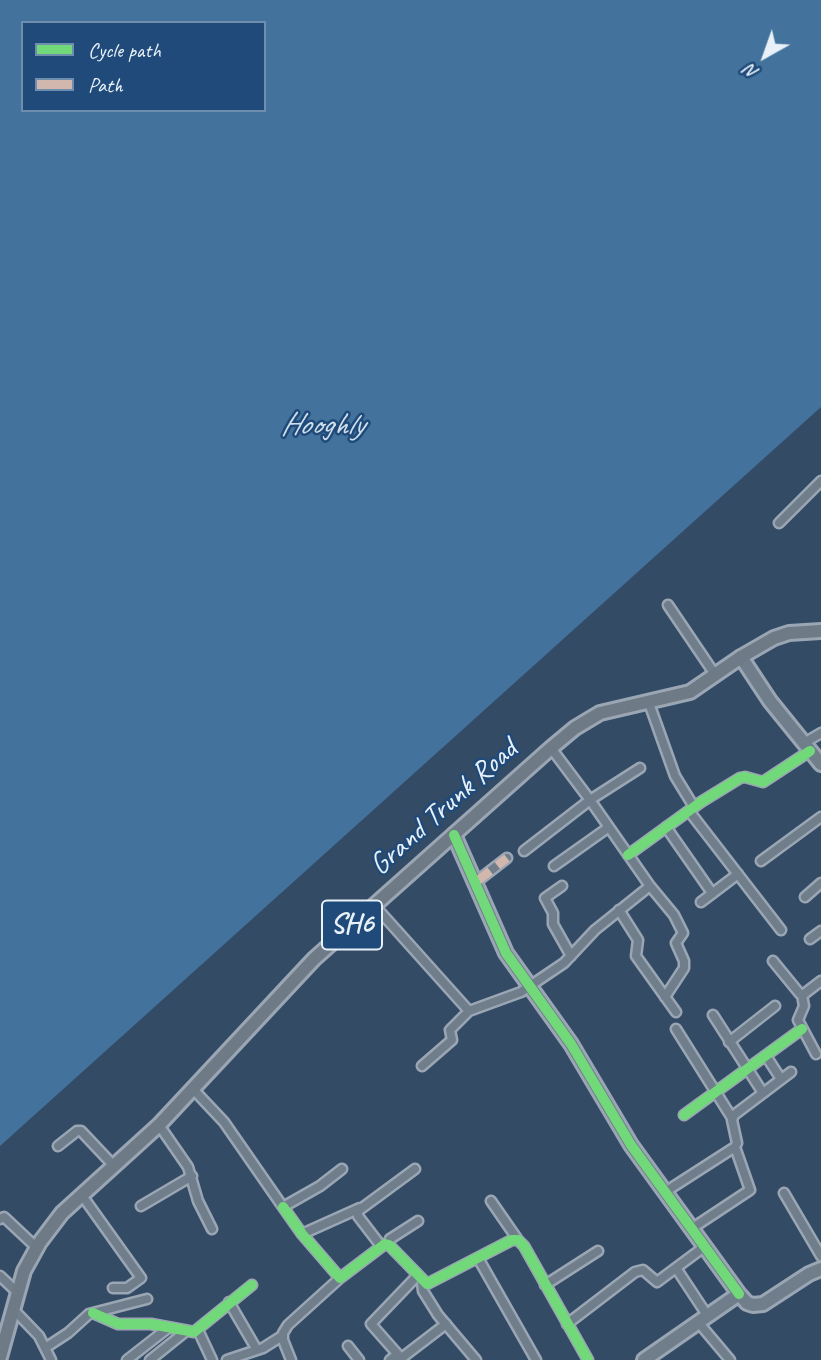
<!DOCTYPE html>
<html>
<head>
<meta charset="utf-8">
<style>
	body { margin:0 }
	#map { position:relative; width:821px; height:1360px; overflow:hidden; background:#344b65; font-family:Caveat,sans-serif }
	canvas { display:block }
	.legend { position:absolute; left:21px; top:21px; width:245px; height:91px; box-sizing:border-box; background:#1f4a7a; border:2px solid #6f8dac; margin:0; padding:9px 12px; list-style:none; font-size:21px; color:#e8f1f8 }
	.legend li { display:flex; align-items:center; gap:14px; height:35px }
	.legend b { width:35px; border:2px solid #6f8dac }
	.north { position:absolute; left:730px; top:21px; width:70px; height:70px; -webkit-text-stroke:5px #1f4a7a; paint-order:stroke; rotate:220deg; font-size:19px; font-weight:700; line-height:28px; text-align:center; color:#e8f1f8 }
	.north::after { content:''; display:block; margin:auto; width:24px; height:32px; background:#e8f1f8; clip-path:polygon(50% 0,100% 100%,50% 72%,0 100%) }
</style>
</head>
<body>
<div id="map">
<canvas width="821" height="1360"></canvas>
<ul class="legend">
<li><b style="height:9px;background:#71d979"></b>Cycle path</li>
<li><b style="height:9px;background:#d1b7ad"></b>Path</li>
</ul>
<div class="north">N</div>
</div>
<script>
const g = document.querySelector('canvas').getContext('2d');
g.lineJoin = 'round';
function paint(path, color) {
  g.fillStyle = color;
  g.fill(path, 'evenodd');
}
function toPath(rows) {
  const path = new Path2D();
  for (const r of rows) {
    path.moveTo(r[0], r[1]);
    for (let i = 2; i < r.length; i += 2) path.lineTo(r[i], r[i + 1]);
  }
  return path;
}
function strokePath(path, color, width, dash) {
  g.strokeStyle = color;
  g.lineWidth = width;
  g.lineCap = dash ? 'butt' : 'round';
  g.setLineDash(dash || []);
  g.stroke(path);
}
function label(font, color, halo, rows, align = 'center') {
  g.font = font + ' Caveat,sans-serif';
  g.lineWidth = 5;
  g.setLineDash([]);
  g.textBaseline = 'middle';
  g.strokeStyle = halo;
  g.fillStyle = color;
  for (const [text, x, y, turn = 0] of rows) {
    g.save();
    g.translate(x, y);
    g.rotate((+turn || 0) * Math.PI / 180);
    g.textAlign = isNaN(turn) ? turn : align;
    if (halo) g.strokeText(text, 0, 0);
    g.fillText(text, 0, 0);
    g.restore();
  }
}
const water = toPath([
	[0,0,821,0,821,407,0,1146],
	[23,23,264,23,264,110,23,110]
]);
const street = toPath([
	[779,523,821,481],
	[668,605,716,676],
	[649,703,675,776,694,807],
	[804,743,821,733],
	[689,811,781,930],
	[666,827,712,893],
	[524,851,590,800,640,768],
	[628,855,701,802,740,778,745,777,763,782,810,751],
	[761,861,821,817],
	[554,866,609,827],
	[476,882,507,858],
	[562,886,545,898,553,913,553,924,571,956],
	[650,886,674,915,683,933,676,943,684,961,684,968,665,997],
	[805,897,821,883],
	[701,902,738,874],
	[374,905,469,1011,521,992,564,963,595,930,650,886,590,800,551,748],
	[619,910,638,940,636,956,676,1012],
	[810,939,821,931],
	[773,961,800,994,804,994,821,981],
	[802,995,804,1006,798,1020,816,1054],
	[713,1015,763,1093],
	[676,1029,732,1118],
	[729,1042,775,1006],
	[766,1056,781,1079],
	[422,1066,452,1040,450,1030,469,1011],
	[192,1088,224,1122,283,1207,320,1186,342,1169],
	[684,1115,802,1029],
	[159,1125,188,1167,198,1201,212,1229],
	[58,1146,77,1131,81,1131,114,1166],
	[665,1192,735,1147,737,1143,732,1120,734,1115,791,1072],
	[784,1193,821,1256],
	[81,1194,141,1278,127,1288,113,1288],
	[491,1201,518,1240],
	[141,1206,192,1176],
	[283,1207,302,1234,340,1278,385,1244,389,1245,427,1284,512,1240,518,1240,524,1246,588,1360],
	[0,1219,4,1217,37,1248],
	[691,1229,750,1190,735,1147],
	[302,1234,360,1208],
	[388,1244,390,1239,418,1221],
	[381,1246,358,1216,358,1211,415,1169],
	[478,1258,536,1360],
	[676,1268,707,1315],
	[0,1276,18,1293],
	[422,1282,423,1291,438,1315,476,1360],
	[545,1285,598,1251],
	[229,1302,257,1350],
	[14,1310,39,1336,51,1360],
	[93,1313,118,1324,151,1324,194,1332,252,1285],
	[698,1322,730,1360],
	[567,1324,635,1272,643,1270,657,1282,704,1247],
	[198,1330,212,1360],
	[348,1346,359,1360],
	[45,1348,68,1333,89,1314,147,1299],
	[401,1358,371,1324,417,1276],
	[127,1360,168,1328],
	[150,1360,185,1332],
	[227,1360,263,1348,282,1336],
	[291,1360,283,1340,283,1333,288,1325,340,1278],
	[390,1360,395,1356,403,1357,446,1324]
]);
const secondary = toPath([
	[741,657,770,701,821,764],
	[454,835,506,953,571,1044,631,1145,739,1294],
	[644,1360,739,1294,747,1303,753,1305,763,1304,809,1274,821,1269]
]);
const primary = toPath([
	[0,1357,24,1271,40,1242,62,1213,159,1125,314,959,551,748,575,728,600,713,690,692,741,657,774,638,789,633,821,631]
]);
const quiet = toPath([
	[476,882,507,858]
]);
const cycleway = toPath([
	[454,835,506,953,571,1044,631,1145,739,1294],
	[628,855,701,802,740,778,745,777,763,782,810,751],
	[684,1115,802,1029],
	[283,1207,302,1234,340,1278,385,1244,389,1245,427,1284,512,1240,518,1240,524,1246,588,1360],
	[93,1313,118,1324,151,1324,194,1332,252,1285]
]);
const shields = [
	[352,925,60]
];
const shieldNames = [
	["SH6",352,925]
];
const streetNames = [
	["Grand Trunk Road",444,808,-42]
];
const waterNames = [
	["Hooghly",322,426]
];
paint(water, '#43739d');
strokePath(street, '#9aa6b3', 13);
strokePath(secondary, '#9aa6b3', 18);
strokePath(primary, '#9aa6b3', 18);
strokePath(street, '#707e8c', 8);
strokePath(secondary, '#707e8c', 12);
strokePath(primary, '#6e7a86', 12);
strokePath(quiet, '#d1b7ad', 9, [18, 9]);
strokePath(cycleway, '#71d979', 10);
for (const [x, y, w] of shields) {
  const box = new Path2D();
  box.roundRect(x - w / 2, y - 24.5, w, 49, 5);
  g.fillStyle = '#1f4a7a';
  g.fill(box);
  strokePath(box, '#e8f1f8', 2);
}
label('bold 28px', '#e8f1f8', null, shieldNames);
label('30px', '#e8f1f8', '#1f4a7a', streetNames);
label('italic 32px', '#cfdfeb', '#1f4a7a', waterNames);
</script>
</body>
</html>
